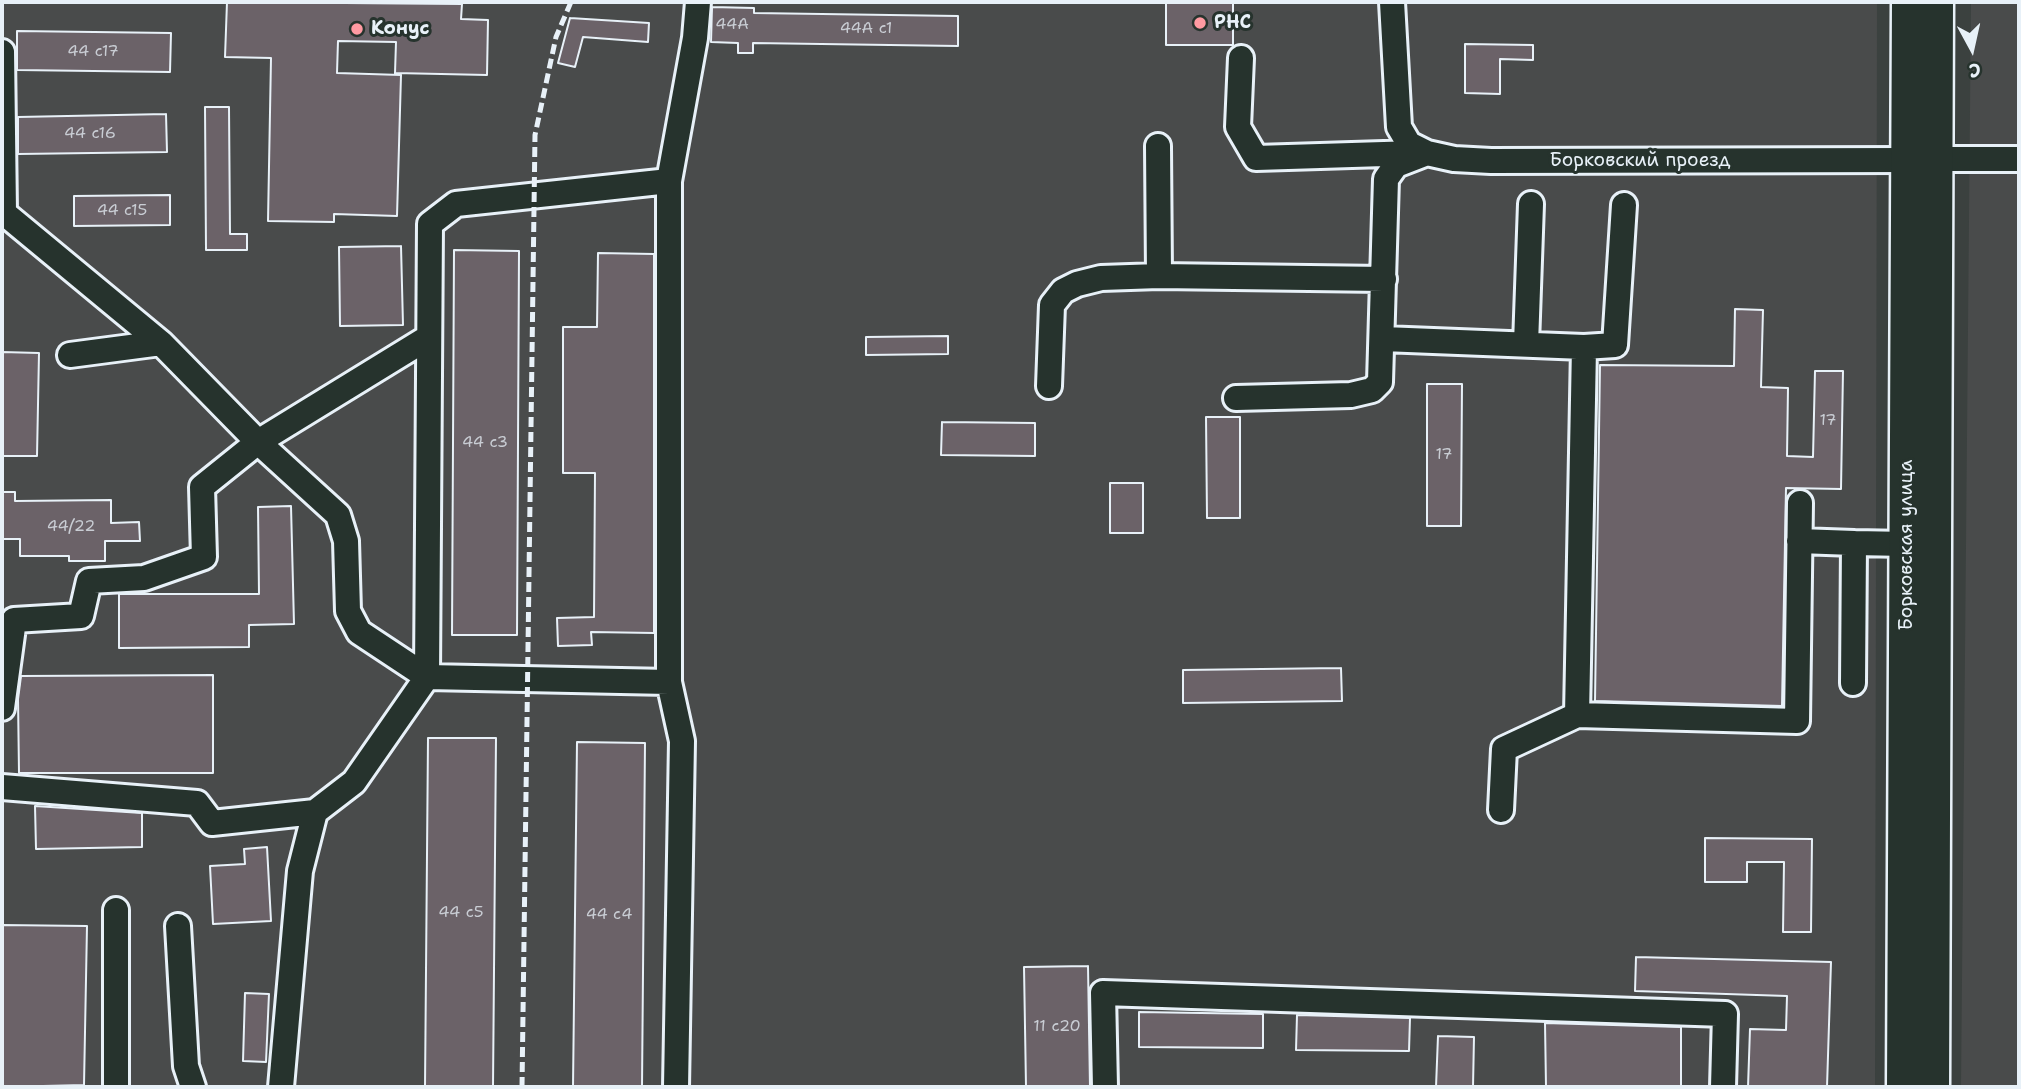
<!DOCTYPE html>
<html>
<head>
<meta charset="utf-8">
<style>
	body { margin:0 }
	#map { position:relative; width:2021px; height:1089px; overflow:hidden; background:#3b413f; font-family:"Shantell Sans",sans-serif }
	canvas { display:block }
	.frame { position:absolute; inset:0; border:4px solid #e8f1f8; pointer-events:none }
	.north { position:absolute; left:1937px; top:14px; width:70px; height:70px; -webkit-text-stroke:5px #26332d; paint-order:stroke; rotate:172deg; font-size:19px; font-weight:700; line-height:28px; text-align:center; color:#e8f1f8 }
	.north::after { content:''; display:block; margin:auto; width:24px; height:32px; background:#e8f1f8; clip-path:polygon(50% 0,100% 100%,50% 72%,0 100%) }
</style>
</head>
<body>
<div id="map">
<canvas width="2021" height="1089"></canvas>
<div class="frame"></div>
<div class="north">С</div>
</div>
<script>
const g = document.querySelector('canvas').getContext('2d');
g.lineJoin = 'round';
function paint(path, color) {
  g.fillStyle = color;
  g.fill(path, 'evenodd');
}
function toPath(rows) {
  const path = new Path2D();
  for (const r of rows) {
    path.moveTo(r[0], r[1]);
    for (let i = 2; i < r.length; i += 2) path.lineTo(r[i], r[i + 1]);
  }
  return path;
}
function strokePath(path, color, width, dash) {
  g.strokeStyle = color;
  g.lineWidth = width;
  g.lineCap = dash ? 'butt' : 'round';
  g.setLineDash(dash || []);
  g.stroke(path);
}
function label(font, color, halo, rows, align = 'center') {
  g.font = font + ' "Shantell Sans",sans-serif';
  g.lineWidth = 6;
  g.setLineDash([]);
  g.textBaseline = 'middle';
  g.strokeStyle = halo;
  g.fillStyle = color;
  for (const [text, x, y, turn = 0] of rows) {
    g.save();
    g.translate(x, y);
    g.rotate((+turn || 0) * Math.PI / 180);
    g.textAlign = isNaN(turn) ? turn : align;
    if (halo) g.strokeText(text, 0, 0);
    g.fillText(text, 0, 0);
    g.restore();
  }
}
const built = toPath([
	[2,2,1877,2,1875,1087,2,1087],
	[1971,2,2019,2,2019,1087,1961,1087]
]);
const building = toPath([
	[227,2,462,4,461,19,488,20,487,75,395,73,396,42,338,41,337,73,401,75,397,216,334,214,334,222,268,221,271,58,225,57,227,2],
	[1166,2,1233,2,1233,45,1166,45,1166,2],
	[712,7,754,8,754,13,958,16,958,46,753,43,753,53,738,53,738,43,711,42,712,7],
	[570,18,649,23,648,42,583,37,575,67,558,63,570,18],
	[17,31,171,33,170,72,17,70,17,31],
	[1465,44,1533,45,1533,60,1500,59,1500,94,1465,93,1465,44],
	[205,107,229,107,230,234,247,234,247,250,206,250,205,107],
	[166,114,167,152,18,154,18,117,166,114],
	[170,195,170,225,74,226,74,196,170,195],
	[401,246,403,325,340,326,339,247,401,246],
	[454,250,519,251,517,635,452,635,454,250],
	[598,253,654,254,654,633,591,632,592,645,558,646,557,618,594,617,595,473,563,473,563,327,597,327,598,253],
	[1735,309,1763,310,1761,387,1788,388,1787,456,1813,457,1815,371,1843,371,1841,489,1786,488,1782,706,1595,701,1600,365,1734,366,1735,309],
	[948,336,948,354,866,355,866,337,948,336],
	[2,352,39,353,37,456,2,456,2,352],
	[1427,384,1462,384,1461,526,1427,526,1427,384],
	[1206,417,1240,417,1240,518,1207,518,1206,417],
	[942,422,1035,423,1035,456,941,455,942,422],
	[1110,483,1143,483,1143,533,1110,533,1110,483],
	[2,492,15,492,15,501,111,500,111,523,139,522,140,541,105,541,105,561,69,561,69,556,20,556,20,539,2,539,2,492],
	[291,506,294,624,249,625,249,647,119,648,119,594,259,594,258,507,291,506],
	[1341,668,1342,701,1183,703,1183,670,1341,668],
	[213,675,213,773,19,773,18,699,21,676,213,675],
	[428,738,496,738,493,1087,425,1087,428,738],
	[577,742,645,743,642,1087,573,1087,577,742],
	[35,806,142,813,142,847,36,849,35,806],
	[1705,838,1812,839,1811,932,1783,932,1784,862,1747,862,1747,882,1705,882,1705,838],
	[267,847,271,921,213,924,210,866,245,864,244,849,267,847],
	[2,925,87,926,84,1085,2,1087,2,925],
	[1636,957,1831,962,1827,1087,1748,1087,1750,1029,1786,1030,1787,996,1635,991,1636,957],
	[1088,966,1090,1087,1026,1087,1024,967,1088,966],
	[245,993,269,994,266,1062,243,1061,245,993],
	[1139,1012,1263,1014,1263,1048,1139,1047,1139,1012],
	[1297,1015,1410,1018,1409,1051,1296,1050,1297,1015],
	[1545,1023,1681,1027,1681,1087,1546,1087,1545,1023],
	[1438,1036,1474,1037,1473,1087,1436,1087,1438,1036]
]);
const minor = toPath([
	[1392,2,1399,127,1409,144,1427,153,1454,159,1491,161,1909,160],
	[2,52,4,213,161,343],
	[1241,58,1238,127,1256,158,1416,153],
	[1158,146,1159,276],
	[1937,159,2019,159],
	[669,181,669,682,427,677,430,224,456,204,669,181,695,38,698,2],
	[1383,339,1584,347,1577,715,1797,721,1800,503],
	[1526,344,1531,204],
	[1584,347,1615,345,1624,205],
	[70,355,161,343,258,442,429,337],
	[1049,386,1052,305,1063,291,1077,284,1101,278,1159,276,1384,279],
	[1236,398,1351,395,1372,390,1380,382,1386,179,1396,165,1427,153],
	[1799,541,1854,543],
	[669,682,682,741,676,1087],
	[1853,683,1854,543,1907,544],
	[2,708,14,620,81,616,89,581,144,578,204,557,202,487,258,442,338,515,346,541,348,611,359,632,427,677,354,782,315,812,212,823,197,803,2,787],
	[1501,810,1504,749,1577,715],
	[178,926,186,1066,193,1087],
	[116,1087,116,910],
	[281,1087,300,871,315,812],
	[1105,1087,1103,993,1725,1014,1723,1087]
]);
const major = toPath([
	[1903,1087,1908,2],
	[1933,1087,1937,2]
]);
const rail = toPath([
	[522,1087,535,135,556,37,571,2]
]);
const markers = [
	[1200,23,7,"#ff9aa2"],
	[357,29,7,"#ff9aa2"]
];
const numberNames = [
	["44А",732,25],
	["44А с1",866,29],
	["44 с17",93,52],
	["44 с16",90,134],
	["44 с15",122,211],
	["17",1828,421],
	["44 с3",485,443],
	["17",1444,455],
	["44/22",71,527],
	["44 с5",461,913],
	["44 с4",609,915],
	["11 с20",1057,1027]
];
const poiNames = [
	["РНС",1214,23],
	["Конус",371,29]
];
const streetNames = [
	["Борковский проезд",1640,161],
	["Борковская улица",1907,545,-90]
];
paint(built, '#494b4b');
paint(building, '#6b6268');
strokePath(building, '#e8f1f8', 2);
strokePath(minor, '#e8f1f8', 30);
strokePath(major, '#e8f1f8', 37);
strokePath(minor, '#26332d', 24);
strokePath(major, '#26332d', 32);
strokePath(rail, '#e8f1f8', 5, [10, 5]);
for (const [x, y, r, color] of markers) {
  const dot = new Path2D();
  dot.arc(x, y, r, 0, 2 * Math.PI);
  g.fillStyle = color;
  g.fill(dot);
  strokePath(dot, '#26332d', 2.5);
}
label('16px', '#c9cdd4', null, numberNames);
label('bold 19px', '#e8f1f8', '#26332d', poiNames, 'left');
label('19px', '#e8f1f8', '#26332d', streetNames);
</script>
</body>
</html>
